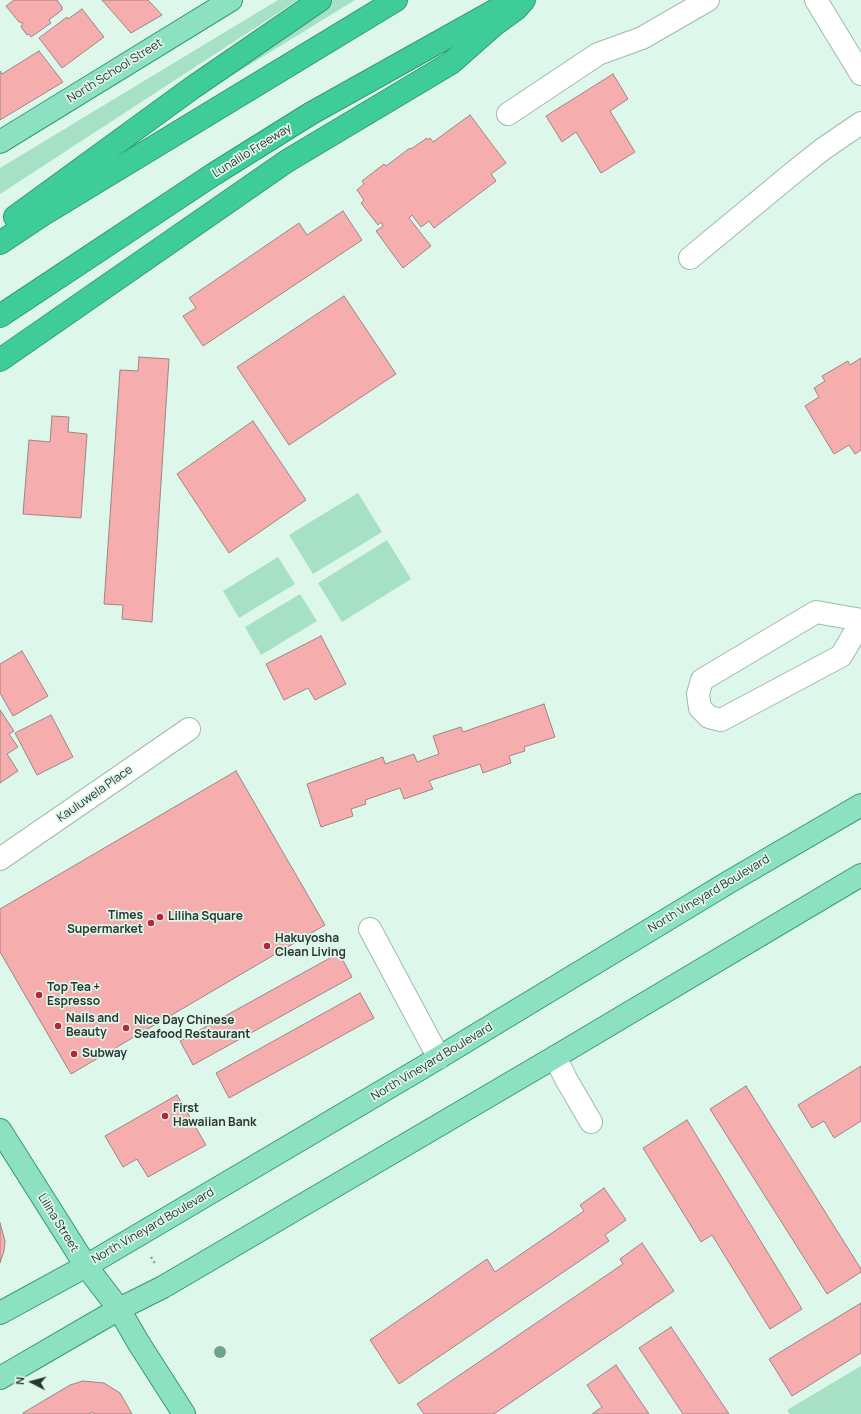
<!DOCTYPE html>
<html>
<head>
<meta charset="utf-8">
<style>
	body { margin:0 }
	#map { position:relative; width:861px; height:1414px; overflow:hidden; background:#def7eb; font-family:Manrope,sans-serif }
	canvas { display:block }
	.north { position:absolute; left:12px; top:1362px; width:40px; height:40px; -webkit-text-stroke:3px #def7eb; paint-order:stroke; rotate:276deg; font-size:11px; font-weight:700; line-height:16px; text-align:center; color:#2c3631 }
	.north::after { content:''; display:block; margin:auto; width:14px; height:18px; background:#2c3631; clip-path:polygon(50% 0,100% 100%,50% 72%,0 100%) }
</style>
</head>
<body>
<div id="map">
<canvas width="861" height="1414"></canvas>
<div class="north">N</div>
</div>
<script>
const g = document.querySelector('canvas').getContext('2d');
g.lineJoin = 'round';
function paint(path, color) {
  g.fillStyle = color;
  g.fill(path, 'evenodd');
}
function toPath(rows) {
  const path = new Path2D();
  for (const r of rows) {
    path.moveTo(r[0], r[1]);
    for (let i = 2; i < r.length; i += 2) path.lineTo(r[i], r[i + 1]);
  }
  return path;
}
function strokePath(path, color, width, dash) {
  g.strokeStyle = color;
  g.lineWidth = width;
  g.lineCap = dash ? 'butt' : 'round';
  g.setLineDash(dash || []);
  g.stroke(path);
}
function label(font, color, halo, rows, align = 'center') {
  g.font = font + ' Manrope,sans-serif';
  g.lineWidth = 3.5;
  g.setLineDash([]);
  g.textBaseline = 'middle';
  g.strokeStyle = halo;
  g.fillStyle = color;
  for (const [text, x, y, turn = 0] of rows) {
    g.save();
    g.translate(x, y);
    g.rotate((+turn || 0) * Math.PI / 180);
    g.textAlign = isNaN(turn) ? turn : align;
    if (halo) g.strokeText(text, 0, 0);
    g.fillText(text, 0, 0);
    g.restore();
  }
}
const green = toPath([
	[278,0,298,0,0,194,0,168],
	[333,0,355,0,207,91,206,88],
	[358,493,382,532,313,574,289,535],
	[387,540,411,579,342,622,318,583],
	[278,557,295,584,239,618,223,591],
	[300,594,317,621,261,655,245,627],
	[861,1366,861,1414,790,1414,787,1410]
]);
const building = toPath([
	[14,0,57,0,62,7,62,10,49,20,51,23,31,37,29,34,27,35,21,27,23,23,19,22,6,6,14,0],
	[102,0,148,0,162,15,131,33,102,0],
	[82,9,104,37,62,68,39,38,67,17,68,19,82,9],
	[39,51,63,82,0,120,0,71,2,74,39,51],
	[613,74,628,99,610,111,635,152,601,173,576,132,562,142,546,116,613,74],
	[470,115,506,163,491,174,496,181,434,228,429,221,421,227,412,215,409,218,431,246,403,268,376,231,383,226,381,222,378,225,361,203,364,200,357,190,364,184,362,181,384,164,386,166,410,148,411,149,427,138,428,140,430,138,433,142,470,115],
	[343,211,362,240,203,346,183,316,196,308,189,298,299,223,307,235,343,211],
	[344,296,396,374,289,445,237,367,344,296],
	[139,357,169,359,152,622,122,619,123,605,104,604,120,370,138,371,139,357],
	[861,358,861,450,855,454,849,445,834,454,805,406,819,397,814,388,825,381,822,376,848,361,850,365,861,358],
	[52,416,69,417,68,432,87,434,81,518,23,514,29,440,50,442,52,416],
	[253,421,306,500,229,553,177,474,253,421],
	[321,636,346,684,315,700,308,688,284,700,266,664,321,636],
	[22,651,48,696,13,716,0,693,0,664,22,651],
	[544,704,555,737,524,747,525,751,509,756,511,763,483,773,480,764,429,781,433,789,404,799,400,788,365,800,366,804,351,809,353,816,321,827,307,784,383,757,385,764,414,754,417,762,439,754,433,736,461,727,463,732,544,704],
	[0,710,14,731,9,734,18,747,7,754,18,771,0,783,0,710],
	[51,715,73,757,37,775,15,733,51,715],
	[236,771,325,925,71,1074,0,952,0,909,236,771],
	[339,953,352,977,193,1065,180,1041,339,953],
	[360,993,374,1018,229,1098,216,1073,360,993],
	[861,1066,861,1121,834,1138,824,1121,812,1128,798,1105,861,1066],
	[746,1086,861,1269,861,1272,827,1294,710,1109,746,1086],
	[177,1095,206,1145,148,1177,137,1159,123,1167,105,1136,177,1095],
	[687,1120,802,1309,770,1329,712,1235,701,1242,643,1148,687,1120],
	[604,1188,626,1220,605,1235,609,1241,399,1384,370,1340,487,1259,495,1272,584,1211,580,1205,604,1188],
	[0,1223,5,1241,4,1251,0,1263,0,1223],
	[642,1243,674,1291,494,1414,424,1414,417,1404,623,1264,620,1259,642,1243],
	[861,1303,861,1353,792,1396,769,1359,861,1303],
	[671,1327,729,1414,683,1414,639,1348,671,1327],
	[616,1365,649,1414,592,1414,602,1407,587,1385,616,1365],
	[83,1381,104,1383,120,1393,132,1414,94,1414,93,1412,89,1414,23,1414,23,1413,70,1385,83,1381]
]);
const path = toPath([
	[151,1257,156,1265]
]);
const minor = toPath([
	[816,0,861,74],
	[508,114,598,54,642,38,708,0],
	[690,258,794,172,823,149,861,123],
	[861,620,816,612,702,680,698,694,700,708,709,717,721,720,841,656,861,622],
	[0,859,189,729],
	[370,929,439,1058],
	[555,1057,566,1079,591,1122]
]);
const major = toPath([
	[0,142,231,0],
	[0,1130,86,1266,119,1309,138,1342,184,1414],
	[0,1313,86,1266,420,1069,729,882,861,805],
	[0,1378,119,1309,163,1287,555,1057,861,875]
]);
const highway = toPath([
	[15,217,192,88,320,0],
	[0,243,42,215,396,0],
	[0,316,214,174,310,114,503,6],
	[0,360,287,161,451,63,494,25,516,9,524,0]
]);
const trees = [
	[220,1352]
];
const markers = [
	[160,917,4,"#b6253b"],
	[151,923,4,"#b6253b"],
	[267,946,4,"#b6253b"],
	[39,995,4,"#b6253b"],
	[58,1026,4,"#b6253b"],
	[126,1028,4,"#b6253b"],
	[74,1054,4,"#b6253b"],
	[165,1116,4,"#b6253b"]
];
const streetNames = [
	["North School Street",115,71,-32],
	["Lunalilo Freeway",252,151,-32],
	["Kauluwela Place",95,794,-35],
	["North Vineyard Boulevard",709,894,-31],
	["North Vineyard Boulevard",432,1062,-31],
	["Liliha Street",58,1223,58],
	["North Vineyard Boulevard",153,1226,-30]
];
const poiNames = [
	["Times",143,916,"right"],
	["Supermarket",143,930,"right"],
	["Liliha Square",168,917],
	["Hakuyosha",275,939],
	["Clean Living",275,953],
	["Top Tea +",47,988],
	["Espresso",47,1002],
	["Nails and",66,1019],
	["Beauty",66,1033],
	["Nice Day Chinese",134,1021],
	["Seafood Restaurant",134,1035],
	["Subway",82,1054],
	["First",173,1109],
	["Hawaiian Bank",173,1123]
];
paint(green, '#a6e0c5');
paint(building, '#f5adad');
strokePath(building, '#9e8584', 1);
strokePath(minor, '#a1b9ad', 24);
strokePath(major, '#389875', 24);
strokePath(highway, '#389875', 24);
strokePath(path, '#8c9e96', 2.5, [2, 3]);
strokePath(minor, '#fff', 22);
strokePath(major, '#8be1c2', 22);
strokePath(highway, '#3ecd9a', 22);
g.fillStyle = '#6ea28f';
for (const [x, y] of trees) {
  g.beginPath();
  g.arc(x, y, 6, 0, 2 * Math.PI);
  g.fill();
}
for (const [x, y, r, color] of markers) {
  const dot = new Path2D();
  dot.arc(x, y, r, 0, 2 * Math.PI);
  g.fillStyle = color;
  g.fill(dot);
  strokePath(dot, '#def7eb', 1.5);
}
label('12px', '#2c3631', '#def7eb', streetNames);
label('bold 12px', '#2c3631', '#def7eb', poiNames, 'left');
</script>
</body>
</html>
